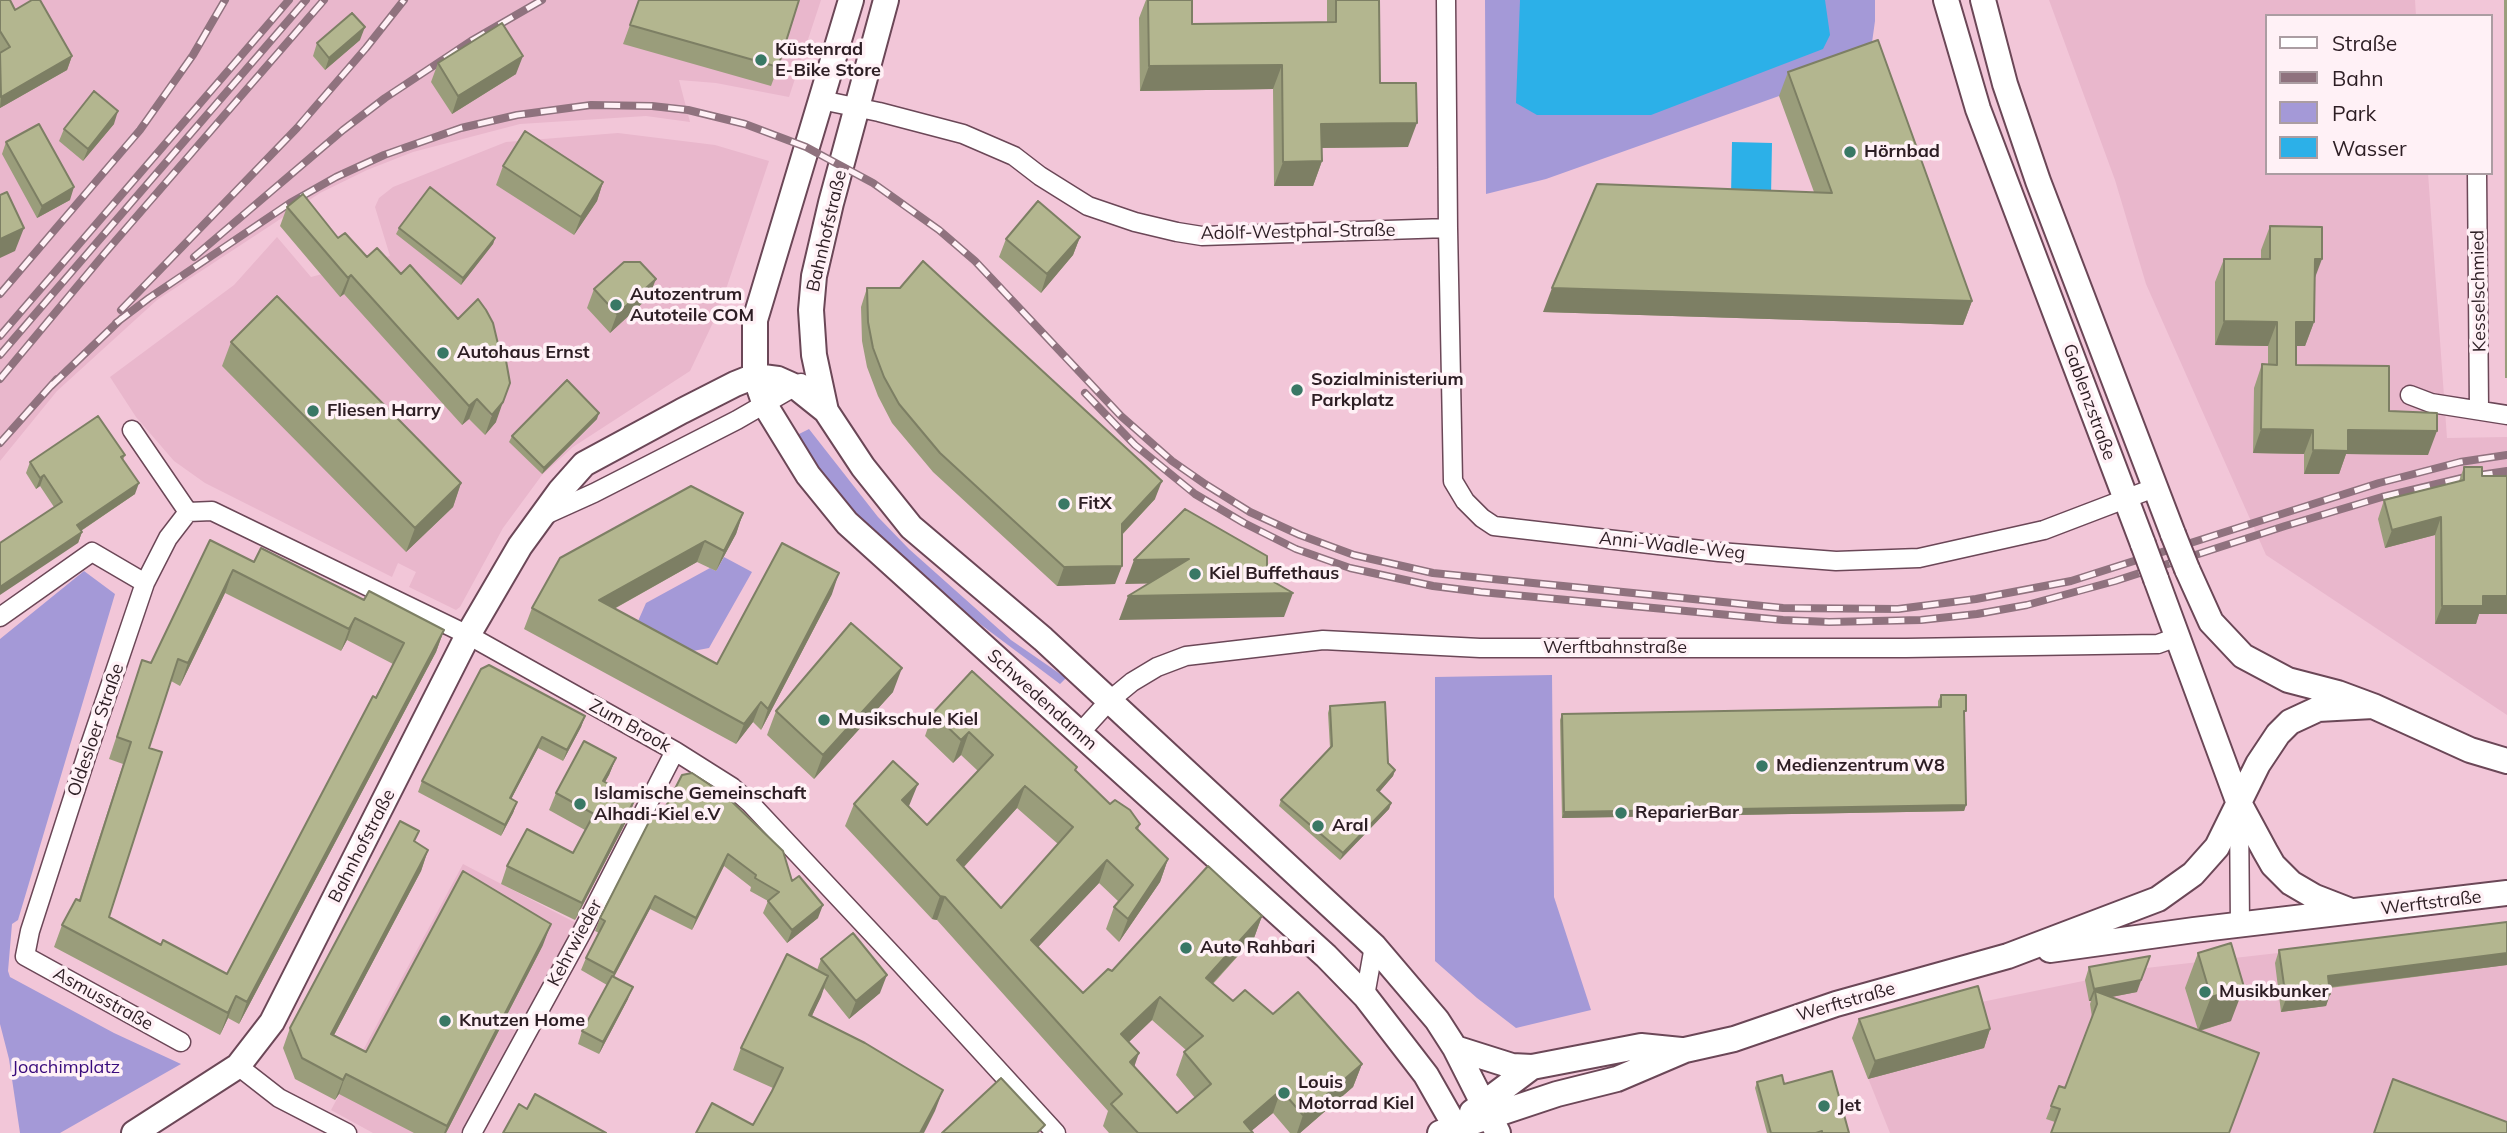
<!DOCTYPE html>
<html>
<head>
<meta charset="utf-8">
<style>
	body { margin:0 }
	#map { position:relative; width:2507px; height:1133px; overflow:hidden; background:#f2c6d8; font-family:Mulish,sans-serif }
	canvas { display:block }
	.legend { position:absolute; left:2265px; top:14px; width:228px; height:161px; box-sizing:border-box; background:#fff1f6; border:2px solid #ab9da2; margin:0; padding:9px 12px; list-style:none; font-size:21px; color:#2d1e24 }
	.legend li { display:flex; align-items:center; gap:14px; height:35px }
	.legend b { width:35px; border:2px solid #ab9da2 }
</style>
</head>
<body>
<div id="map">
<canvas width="2507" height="1133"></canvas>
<ul class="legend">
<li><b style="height:9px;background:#fff"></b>Straße</li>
<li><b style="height:9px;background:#8f727e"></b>Bahn</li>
<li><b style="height:19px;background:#a499d7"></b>Park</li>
<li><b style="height:19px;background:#2cb0e8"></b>Wasser</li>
</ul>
</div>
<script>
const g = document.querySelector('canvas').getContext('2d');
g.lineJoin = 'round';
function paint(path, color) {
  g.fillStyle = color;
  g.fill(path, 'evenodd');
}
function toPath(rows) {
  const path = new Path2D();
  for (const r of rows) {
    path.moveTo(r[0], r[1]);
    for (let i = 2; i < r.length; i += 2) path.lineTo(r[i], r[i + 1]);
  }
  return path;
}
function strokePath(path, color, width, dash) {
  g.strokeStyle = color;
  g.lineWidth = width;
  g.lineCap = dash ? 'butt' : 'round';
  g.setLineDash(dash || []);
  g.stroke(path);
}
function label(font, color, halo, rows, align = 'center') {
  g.font = font + ' Mulish,sans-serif';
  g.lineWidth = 7;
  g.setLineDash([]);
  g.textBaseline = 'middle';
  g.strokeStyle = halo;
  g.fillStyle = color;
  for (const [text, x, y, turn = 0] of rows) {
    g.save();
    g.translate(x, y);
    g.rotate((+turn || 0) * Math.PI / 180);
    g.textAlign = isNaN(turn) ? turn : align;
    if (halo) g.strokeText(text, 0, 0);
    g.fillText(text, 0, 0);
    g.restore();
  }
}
const built = toPath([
	[0,0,821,0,789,97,716,83,679,80,690,122,646,116,520,124,413,152,367,170,320,193,157,300,57,391,0,461],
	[2049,0,2415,0,2416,16,2267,16,2267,173,2428,173,2447,438,2507,437,2507,715,2266,555,2146,284,2115,180],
	[618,133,715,145,769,161,719,310,690,371,573,447,542,475,503,528,460,607,456,610,409,587,416,572,398,563,392,577,205,483,174,461,136,417,110,377,234,285,277,237,311,277,390,256,375,207,379,198,393,187,506,142],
	[463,864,576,923,515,1044,465,1133,373,1133,331,1110],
	[2507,927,2507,1133,1890,1133,1852,1038,1972,1004,2146,968]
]);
const green = toPath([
	[1485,0,1875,0,1875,21,1869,64,1546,179,1486,194],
	[809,429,878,517,909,549,1011,640,1066,678,1060,684,976,621,846,504,827,482,797,435],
	[724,557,752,572,709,648,682,653,635,628,646,603,710,568,716,571],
	[84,571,115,594,18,920,12,924,8,971,10,977,114,1033,181,1064,60,1133,20,1133,9,1059,0,1024,0,639],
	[1552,675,1554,897,1591,1010,1516,1028,1477,998,1435,961,1435,677]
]);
const water = toPath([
	[1520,0,1825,0,1830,35,1823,49,1651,115,1537,115,1516,103],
	[1732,142,1772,143,1771,197,1731,196]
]);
const street = toPath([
	[821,100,879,112,963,134,1014,156,1040,176,1088,206,1135,222,1177,232,1202,236,1448,228,1446,0],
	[2477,173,2479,410],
	[1448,228,1453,481,1465,501,1482,518,1494,526,1719,552,1836,561,1919,558,2044,530,2154,488],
	[2410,395,2431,403,2507,415],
	[132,430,188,512],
	[188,512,212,511,468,635,675,751,732,787,751,804,902,965,1056,1133],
	[543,516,594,493,737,420,801,383],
	[0,617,92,552,145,583],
	[1079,734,1109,701,1132,682,1157,667,1186,656,1323,640,1480,648,1906,648,2158,644,2177,637],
	[2239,808,2240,926],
	[1365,996,1374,946],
	[181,1042,25,956,30,931,88,751,145,583,168,538,188,512],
	[238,1066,279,1098,347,1133],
	[472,1133,581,934,675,751]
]);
const secondary = toPath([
	[851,0,755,320,755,376,765,405,808,475,847,523,1326,956,1365,996,1426,1075,1459,1133],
	[886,0,831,203,814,276,811,310,814,355,826,411,863,467,911,527,1043,639,1374,946,1437,1020,1455,1048,1498,1133],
	[1946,0,1978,109,2143,544],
	[1983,0,2005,84,2038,181,2173,534],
	[2187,569,2211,622,2243,656,2288,680,2338,693,2373,706,2470,750,2507,761],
	[2156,579,2238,801,2265,851,2273,865,2291,883,2315,897,2351,911],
	[2050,950,2194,930,2507,893],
	[1455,1048,1512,1066,1532,1067,1641,1046,1681,1050],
	[1472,1112,1532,1067],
	[134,1133,238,1066,272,1022,468,635,520,546,560,491,584,464,682,411,735,384,755,376,778,379,796,387,826,411],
	[1440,1133,1557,1094,1617,1079,1685,1050,1734,1039,1836,1004,2008,956,2158,899,2193,874,2217,847,2258,764,2278,734,2290,722,2318,709,2373,706]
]);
const rail = toPath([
	[194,257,343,130,385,98,471,41,542,0],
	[0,294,140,130,193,55,225,0],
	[121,310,297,128,366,48,404,0],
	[116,323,149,298,290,203,336,177,384,155,461,128,517,115,591,105,652,106,688,110,745,124,806,147,873,183,939,230,975,261,1121,416,1172,461,1205,484,1250,512,1300,535,1354,555,1433,573,1783,608,1898,609,1976,599,2071,581,2379,483,2460,462,2507,455],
	[0,336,289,0],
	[0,355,306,0],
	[0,379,105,253,324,0],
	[51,386,122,318],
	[1085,393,1135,445,1195,494,1244,523,1296,549,1350,568,1433,586,1481,592,1783,620,1829,622,1921,620,1977,614,2027,605,2115,581,2285,526,2382,497,2466,477,2507,471],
	[0,443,57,379]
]);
const secondaryBridge = toPath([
	[2173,534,2187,569],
	[2143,544,2156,579]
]);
const wall = toPath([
	[0,0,15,10,72,56,67,70,0,108],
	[639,0,778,67,771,86,623,44],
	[1146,0,1192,0,1192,24,1327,22,1327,0,1379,0,1380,83,1408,147,1322,148,1322,161,1313,186,1274,186,1273,89,1140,91,1139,18],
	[2504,0,2507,0,2507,378,2505,378],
	[360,40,325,70,313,56,317,43],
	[438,63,516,74,452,114,431,82],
	[1788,72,1972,301,1963,325,1543,312,1814,192,1779,96],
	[114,124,83,161,59,141,64,129],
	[6,142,70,200,37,218,2,154],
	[503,166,603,182,597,201,574,235,496,185],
	[287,207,338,238,345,233,496,422,485,435,469,419,462,425,344,294,340,297,280,226],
	[2270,226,2314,280,2314,322,2305,346,2296,346,2296,365,2389,411,2428,455,2346,454,2339,474,2304,474,2304,454,2253,453,2254,388,2262,364,2268,364,2268,346,2215,345,2215,282,2224,259,2261,259,2261,250],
	[399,228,495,238,493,244,461,285,396,234],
	[1080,237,1073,255,1041,293,999,257,1006,239],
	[867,288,1155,499,1122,535,1115,584,1057,586,933,472,892,423,878,396,867,367,862,341,861,307],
	[594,289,649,297,610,333,587,308],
	[231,342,461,483,453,507,406,552,222,366],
	[597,419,542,474,509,442,512,436],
	[125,455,123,460,135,494,81,531,82,532,78,543,40,486,36,489,26,473,30,462],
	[2464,467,2479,614,2476,624,2435,624,2435,535,2385,548,2378,519,2384,500,2459,481],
	[743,513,736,534,716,571,697,562,614,609,717,664,832,594,761,730,753,722,736,744,524,629,532,608],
	[210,540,254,562,364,600,444,630,436,652,239,1024,228,1018,220,1035,54,947,62,925,79,900,123,764,109,759,142,660,151,663],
	[225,593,341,651,347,640,393,664,227,974,161,945,109,917,149,748,171,681,180,686],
	[893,692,814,779,767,735,776,711],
	[1941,695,1964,717,1966,805,1964,811,1562,818,1560,720,1562,714,1938,707,1938,701],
	[1330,706,1395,770,1393,776,1379,792,1391,803,1389,809,1340,860,1279,806,1281,800,1330,748,1328,713],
	[933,713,1076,771,1110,804,1140,824,1138,830,1168,859,1160,882,1119,942,1106,929,1114,907,1119,902,1099,883,1038,947,1083,993,1112,971,1262,916,1254,938,1213,984,1233,1001,1273,1014,1362,1064,1353,1087,1300,1133,1290,1133,1273,1113,1251,1131,1253,1133,1109,1133,1103,1126,1108,1111,937,920,932,919,845,826,854,804,909,807,927,825,978,771,961,755,953,763,925,736],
	[1017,808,1058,844,1001,908,964,867],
	[1152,1020,1186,1050,1184,1052,1176,1075,1195,1098,1177,1113,1135,1067,1129,1042],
	[585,716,581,727,563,761,538,748,511,799,517,802,513,813,501,836,418,792,422,781],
	[616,758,609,775,605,782,629,816,575,920,501,884,507,866,573,853,585,830,549,810,556,793],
	[660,818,792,881,818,918,787,943,763,913,768,901,750,891,751,887,724,866,692,930,650,909,614,977,628,999,599,1054,578,1044,582,1031,607,985,581,970,586,958,599,933,595,931,600,918],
	[415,842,428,850,421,871,334,1035,366,1052,543,945,446,1133,414,1133,339,1094,335,1100,295,1079,283,1048,290,1028],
	[2507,922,2507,965,2330,988,2330,994,2326,1006,2281,1012,2275,963,2279,950],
	[2198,953,2231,1021,2200,1031,2055,1122,2046,1119,2059,1086,2065,1088,2092,1017,2090,1004,2091,1001,2089,1001,2085,980,2089,967,2137,992,2111,997,2198,1030,2185,988],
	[821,959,880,993,849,1019,824,988,812,1016,935,1111,753,1125,773,1088,733,1070,741,1048,817,970],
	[1859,1019,1990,1029,1984,1048,1868,1079,1852,1038],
	[1757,1082,1784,1084,1849,1133,1767,1133,1755,1088]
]);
const shadedWall = toPath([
	[365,27,360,40,325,70,329,58],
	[72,56,67,70,0,108,1,97],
	[523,56,516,74,452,114,458,96],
	[1282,65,1273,89,1140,91,1149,66],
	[118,111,114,124,83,161,88,149],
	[1417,123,1408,147,1312,148,1321,124],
	[1322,161,1313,186,1274,186,1283,162],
	[603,182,597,201,574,235,581,217],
	[74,187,70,200,37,218,42,206],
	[24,228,15,251,0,258,0,239],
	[1080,237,1073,255,1041,293,1047,274],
	[495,238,493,244,461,285,463,278],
	[2315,259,2322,259,2313,283],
	[351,275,344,294,340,297,348,278],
	[656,279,649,297,610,333,617,314],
	[1552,288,1972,301,1963,325,1543,312],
	[2224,321,2277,322,2268,346,2215,345],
	[2296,322,2314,322,2305,346,2288,346],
	[477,399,469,419,462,425,469,406],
	[503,402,496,422,485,435,492,415],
	[599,413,597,419,542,474,544,468],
	[2261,429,2313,430,2304,454,2253,453],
	[2348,430,2437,431,2428,455,2346,454,2339,474,2304,474,2313,450],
	[44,475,40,486,36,489,40,478],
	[1162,481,1155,499,1115,542,1122,524],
	[139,483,135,494,73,536,77,525],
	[461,483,453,507,406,552,415,528],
	[743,513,736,534,716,571,724,551],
	[2441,517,2435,535,2385,548,2392,530],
	[82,532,78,543,0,595,0,587],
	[705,541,697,562,592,621,599,600],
	[1189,559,1180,583,1125,584,1134,560],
	[1122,566,1115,584,1057,586,1064,567],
	[233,570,225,593,180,686,188,663],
	[839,573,832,594,761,730,768,709],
	[1293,593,1284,617,1119,620,1128,596],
	[2483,596,2507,596,2507,614,2479,614,2476,624,2435,624,2442,606],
	[355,618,347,640,341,651,349,629],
	[444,630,436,652,239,1024,247,1002],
	[902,668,893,692,814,779,823,755],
	[761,702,753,722,736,744,744,724],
	[585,716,581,727,563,761,567,750],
	[969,732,961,755,953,763,961,740],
	[542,737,538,748,506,809,510,798],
	[616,758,609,775,596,798,603,781],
	[1395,770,1393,776,1375,797,1377,790],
	[918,784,909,806,894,823,902,800],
	[1025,786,1017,808,949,883,957,860],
	[635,799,629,816,575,920,582,903],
	[517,802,513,813,501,836,505,825],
	[1391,803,1389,809,1340,860,1343,853],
	[1966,805,1964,811,1562,818,1564,812],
	[428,850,421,871,324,1054,331,1034],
	[728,854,724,866,692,930,696,918],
	[1168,859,1160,882,1119,942,1128,919],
	[1107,860,1099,883,1023,963,1031,940],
	[655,896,650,909,609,986,614,973],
	[940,896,945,897,937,920,932,919],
	[823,905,818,918,787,943,792,930],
	[1262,916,1254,938,1197,1000,1206,978],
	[551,924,543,945,446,1133,444,1133,447,1126],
	[2507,953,2507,965,2323,988,2328,976],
	[2150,956,2137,992,2096,1000,2095,991,2091,1001,2089,1001,2094,989],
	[887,975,880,993,849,1019,856,1001],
	[828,976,821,997,802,1036,809,1015],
	[633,987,628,999,599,1054,603,1042],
	[2244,987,2231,1021,2198,1031,2211,997],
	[2330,994,2326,1006,2281,1012,2286,999],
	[236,996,228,1018,220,1035,228,1013],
	[1160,997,1152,1020,1113,1057,1121,1034],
	[1990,1029,1984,1048,1868,1079,1875,1061],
	[1139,1053,1131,1076,1130,1062],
	[1362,1064,1353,1087,1300,1133,1297,1133,1303,1115],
	[346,1074,339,1094,335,1100,343,1080],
	[943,1090,935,1111,924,1133,920,1133],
	[1281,1090,1273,1113,1249,1133,1244,1122]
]);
const building = toPath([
	[0,0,10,0,15,10,32,0,40,0,72,56,1,97,0,53,10,47,0,31,0,0],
	[639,0,799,0,778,67,630,25,639,0],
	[1148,0,1192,0,1192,24,1336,22,1336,0,1379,0,1380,83,1416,83,1417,123,1321,124,1322,161,1283,162,1282,65,1149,66,1148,0],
	[352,13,365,27,329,58,317,43,352,13],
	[502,23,523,56,458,96,438,63,502,23],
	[1878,40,1972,301,1552,288,1597,184,1832,193,1788,72,1878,40],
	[94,91,118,111,88,149,64,129,94,91],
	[39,124,74,187,42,206,6,142,39,124],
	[525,131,603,182,581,217,503,166,525,131],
	[430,187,495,238,463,278,399,228,430,187],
	[7,192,24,228,0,239,0,195,7,192],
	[303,194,338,238,345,233,367,257,377,248,401,274,410,265,458,319,478,299,486,310,493,323,498,344,505,355,510,383,503,402,492,415,477,399,469,406,351,275,348,278,287,207,303,194],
	[1038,201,1080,237,1047,274,1006,239,1038,201],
	[2270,226,2322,227,2322,259,2315,259,2314,322,2296,322,2296,365,2389,366,2389,411,2437,413,2437,431,2348,430,2348,451,2313,450,2313,430,2261,429,2262,364,2277,365,2277,322,2224,321,2224,259,2270,259,2270,226],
	[923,261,1162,481,1122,524,1122,566,1064,567,940,453,899,404,884,377,873,348,868,322,867,288,900,288,923,261],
	[624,262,640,262,656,279,617,314,594,289,624,262],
	[277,296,461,483,415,528,231,342,277,296],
	[567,380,599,413,544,468,512,436,567,380],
	[98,416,125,455,121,457,139,483,77,525,82,532,0,587,0,543,62,502,44,475,40,478,30,462,98,416],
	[2464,467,2482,467,2482,476,2507,476,2507,596,2483,596,2483,606,2442,606,2441,517,2392,530,2384,500,2464,480,2464,467],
	[691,486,743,513,724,551,705,541,599,600,717,664,782,543,839,573,768,709,761,702,744,724,532,608,560,558,691,486],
	[1185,509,1267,556,1267,578,1293,593,1128,596,1189,559,1134,560,1185,509],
	[210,540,254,562,261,548,364,600,369,591,444,630,247,1002,236,996,228,1013,62,925,76,899,80,901,131,742,117,737,142,660,151,663,210,540],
	[233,570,349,629,355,618,404,643,376,698,373,696,227,974,163,940,161,945,109,917,162,752,149,748,178,659,188,663,233,570],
	[851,623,902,668,823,755,776,711,851,623],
	[489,665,585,716,567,750,542,737,510,798,517,802,505,825,422,781,481,669,489,665],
	[972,671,1077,767,1075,770,1110,804,1115,800,1130,810,1140,824,1136,828,1168,859,1128,919,1114,907,1133,885,1107,860,1031,940,1083,993,1108,969,1112,971,1208,866,1262,916,1206,978,1233,1001,1245,990,1273,1014,1298,992,1362,1064,1303,1115,1281,1090,1244,1122,1253,1133,1138,1133,1111,1104,1122,1094,945,897,940,896,854,804,893,761,918,784,902,800,927,825,993,755,969,732,961,740,933,713,972,671],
	[1025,786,1073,827,1001,908,957,860,1025,786],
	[1160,997,1203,1036,1184,1052,1211,1084,1177,1113,1130,1062,1139,1053,1121,1034,1160,997],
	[1941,695,1966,695,1966,711,1964,711,1966,805,1564,812,1562,714,1941,707,1941,695],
	[1385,702,1388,763,1395,770,1377,790,1391,803,1343,853,1281,800,1332,746,1330,706,1385,702],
	[584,741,616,758,603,781,635,799,582,903,507,866,527,829,573,853,594,814,556,793,584,741],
	[692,773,725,795,783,851,792,881,799,876,823,905,792,930,768,901,779,892,755,878,756,875,728,854,696,918,655,896,614,973,586,958,605,921,600,918,653,814,660,818,682,775,692,773],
	[400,821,419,831,414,841,428,850,331,1034,366,1052,463,871,551,924,447,1126,346,1074,343,1080,302,1058,290,1028,400,821],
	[2507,922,2507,953,2328,976,2330,994,2286,999,2279,950,2507,922],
	[853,933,887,975,856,1001,821,959,853,933],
	[2231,943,2244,987,2211,997,2198,953,2231,943],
	[787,954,828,976,809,1015,865,1043,943,1090,920,1133,696,1133,712,1103,753,1125,772,1091,783,1068,741,1048,787,954],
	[2150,956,2141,980,2094,989,2089,967,2150,956],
	[612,976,633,987,603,1042,582,1031,612,976],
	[1978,986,1990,1029,1875,1061,1859,1019,1978,986],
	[2095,991,2259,1053,2229,1133,2051,1133,2060,1109,2051,1106,2059,1086,2065,1088,2097,1004,2095,991],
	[1832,1071,1849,1133,1822,1133,1822,1131,1816,1133,1771,1133,1757,1082,1782,1075,1784,1084,1832,1071],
	[1001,1078,1045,1125,1037,1133,942,1133,1001,1078],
	[2393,1079,2507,1122,2507,1133,2374,1133,2393,1079],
	[535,1094,606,1133,503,1133,519,1104,527,1109,535,1094]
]);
const markers = [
	[761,60,7,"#397865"],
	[1850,152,7,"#397865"],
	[616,305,7,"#397865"],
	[443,353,7,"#397865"],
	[1297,390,7,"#397865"],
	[313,411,7,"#397865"],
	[1064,504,7,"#397865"],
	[1195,574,7,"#397865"],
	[824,720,7,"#397865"],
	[1762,766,7,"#397865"],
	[580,804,7,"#397865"],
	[1621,813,7,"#397865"],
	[1318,826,7,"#397865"],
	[1186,948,7,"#397865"],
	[2205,992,7,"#397865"],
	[445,1021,7,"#397865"],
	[1284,1093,7,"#397865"],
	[1824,1106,7,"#397865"]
];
const poiNames = [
	["Küstenrad",775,50],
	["E-Bike Store",775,71],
	["Hörnbad",1864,152],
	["Autozentrum",630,295],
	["Autoteile COM",630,316],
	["Autohaus Ernst",457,353],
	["Sozialministerium",1311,380],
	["Parkplatz",1311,401],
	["Fliesen Harry",327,411],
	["FitX",1078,504],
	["Kiel Buffethaus",1209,574],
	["Musikschule Kiel",838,720],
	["Medienzentrum W8",1776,766],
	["Islamische Gemeinschaft",594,794],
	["Alhadi-Kiel e.V",594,815],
	["ReparierBar",1635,813],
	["Aral",1332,826],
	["Auto Rahbari",1200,948],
	["Musikbunker",2219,992],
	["Knutzen Home",459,1021],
	["Louis",1298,1083],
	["Motorrad Kiel",1298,1104],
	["Jet",1838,1106]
];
const streetNames = [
	["Bahnhofstraße",827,231,-77],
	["Adolf-Westphal-Straße",1298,232,-1],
	["Kesselschmied",2479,291,-91],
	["Gablenzstraße",2089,402,70],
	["Anni-Wadle-Weg",1672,546,6],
	["Werftbahnstraße",1615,648],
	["Schwedendamm",1042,700,42],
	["Zum Brook",630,726,29],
	["Oldesloer Straße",96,730,-71],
	["Bahnhofstraße",362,846,-63],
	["Werftstraße",2431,903,-7],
	["Kehrwieder",575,943,-62],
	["Asmusstraße",103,999,29],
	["Werftstraße",1846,1002,-16]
];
const parkNames = [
	["Joachimplatz",66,1068]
];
paint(built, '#e9b7cc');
paint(green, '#a499d7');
paint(water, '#2cb0e8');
strokePath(street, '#6b4757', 21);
strokePath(secondary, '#6b4757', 28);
strokePath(street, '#fff', 18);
strokePath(secondary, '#fff', 24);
strokePath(rail, '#8f727e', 8);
strokePath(rail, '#fff1f6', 5, [16]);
strokePath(secondaryBridge, '#6b4757', 28, []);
strokePath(secondaryBridge, '#fff', 24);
paint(wall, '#9a9d7b');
paint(shadedWall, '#7d7f64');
paint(building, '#b3b68f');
strokePath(building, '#7d7f64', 2);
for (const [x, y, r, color] of markers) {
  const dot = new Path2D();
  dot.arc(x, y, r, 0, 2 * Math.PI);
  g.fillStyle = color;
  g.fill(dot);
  strokePath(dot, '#fff1f6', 2.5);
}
label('bold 18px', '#2d1e24', '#fff1f6', poiNames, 'left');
label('18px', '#2d1e24', '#fff1f6', streetNames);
label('18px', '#390b7c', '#fff1f6', parkNames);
</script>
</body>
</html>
